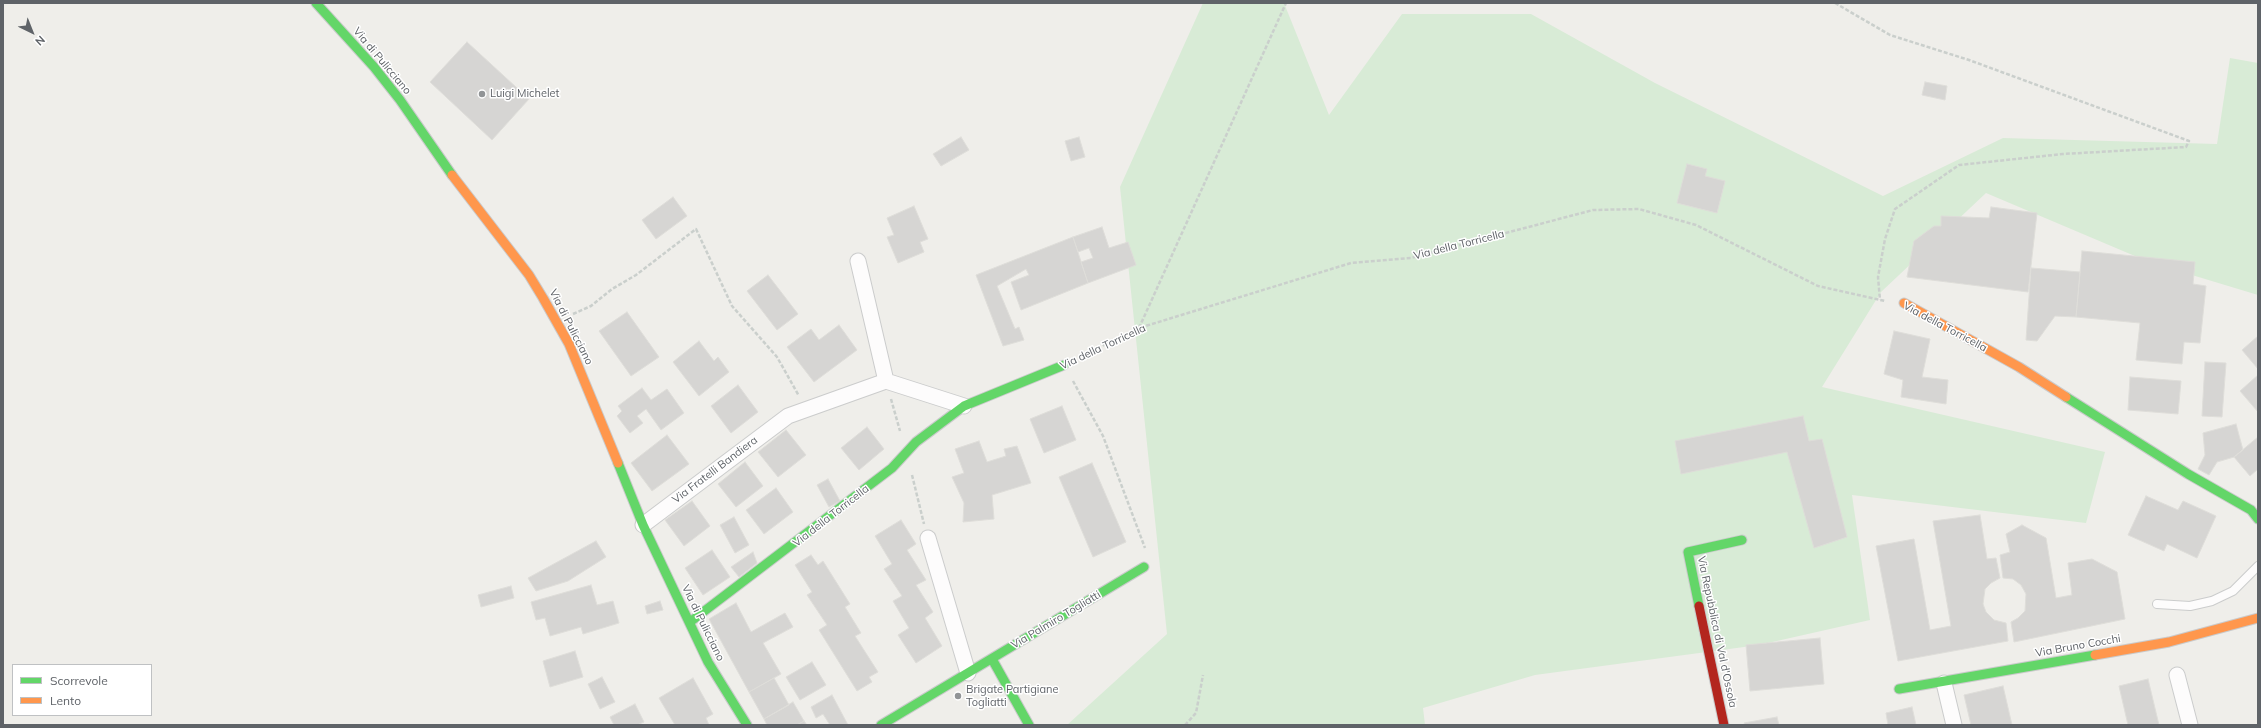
<!DOCTYPE html>
<html>
<head>
<meta charset="utf-8">
<style>
	body { margin:0 }
	#map { position:relative; width:2261px; height:728px; overflow:hidden; background:#efeeea; font-family:Mulish,sans-serif }
	canvas { display:block }
	.frame { position:absolute; inset:0; border:4px solid #5f6368; pointer-events:none }
	.legend { position:absolute; left:12px; top:664px; width:140px; height:52px; box-sizing:border-box; background:#fff; border:1px solid #bfc1c3; margin:0; padding:5px 7px; list-style:none; font-size:12px; color:#5f6368 }
	.legend li { display:flex; align-items:center; gap:8px; height:20px }
	.legend b { width:20px; border:1px solid #bfc1c3 }
	.north { position:absolute; left:12px; top:12px; width:40px; height:40px; -webkit-text-stroke:3px #fff; paint-order:stroke; rotate:137deg; font-size:11px; font-weight:700; line-height:16px; text-align:center; color:#5f6368 }
	.north::after { content:''; display:block; margin:auto; width:14px; height:18px; background:#5f6368; clip-path:polygon(50% 0,100% 100%,50% 72%,0 100%) }
</style>
</head>
<body>
<div id="map">
<canvas width="2261" height="728"></canvas>
<div class="frame"></div>
<ul class="legend">
<li><b style="height:5px;background:#63d668"></b>Scorrevole</li>
<li><b style="height:5px;background:#ff974d"></b>Lento</li>
</ul>
<div class="north">N</div>
</div>
<script>
const g = document.querySelector('canvas').getContext('2d');
g.lineJoin = 'round';
function paint(path, color) {
  g.fillStyle = color;
  g.fill(path, 'evenodd');
}
function toPath(rows) {
  const path = new Path2D();
  for (const r of rows) {
    path.moveTo(r[0], r[1]);
    for (let i = 2; i < r.length; i += 2) path.lineTo(r[i], r[i + 1]);
  }
  return path;
}
function strokePath(path, color, width, dash) {
  g.strokeStyle = color;
  g.lineWidth = width;
  g.lineCap = dash ? 'butt' : 'round';
  g.setLineDash(dash || []);
  g.stroke(path);
}
function label(font, color, halo, rows, align = 'center') {
  g.font = font + ' Mulish,sans-serif';
  g.lineWidth = 3;
  g.setLineDash([]);
  g.textBaseline = 'middle';
  g.strokeStyle = halo;
  g.fillStyle = color;
  for (const [text, x, y, turn = 0] of rows) {
    g.save();
    g.translate(x, y);
    g.rotate((+turn || 0) * Math.PI / 180);
    g.textAlign = isNaN(turn) ? turn : align;
    if (halo) g.strokeText(text, 0, 0);
    g.fillText(text, 0, 0);
    g.restore();
  }
}
const green = toPath([
	[1203,3,1284,3,1329,115,1402,14,1531,14,1655,83,1883,196,2003,138,2217,144,2230,58,2258,63,2258,295,2149,262,1986,193,1881,292,1822,387,2105,452,2086,523,1852,495,1870,620,1759,645,1535,675,1423,708,1425,725,1067,725,1167,634,1120,187]
]);
const building = toPath([
	[467,42,529,99,492,140,430,82,467,42],
	[1925,82,1947,86,1945,100,1922,95,1925,82],
	[961,137,969,150,941,166,933,154,961,137],
	[1079,137,1085,157,1071,161,1065,141,1079,137],
	[1687,164,1707,169,1705,176,1725,181,1717,213,1677,203,1687,164],
	[673,197,687,216,656,239,642,220,673,197],
	[914,206,928,239,920,242,924,252,898,263,887,237,894,235,887,218,914,206],
	[1991,207,2037,213,2028,292,1907,277,1914,241,1934,226,1941,226,1941,216,1989,218,1991,207],
	[1102,227,1109,248,1128,242,1136,265,1088,283,1081,262,1093,258,1089,248,1078,252,1073,237,1102,227],
	[1073,237,1088,283,1021,310,1011,282,1029,275,1026,269,997,286,1015,329,1019,327,1024,340,1003,346,976,275,1073,237],
	[2082,251,2195,262,2193,284,2206,286,2200,343,2184,342,2182,364,2136,360,2140,323,2076,317,2082,251],
	[2031,268,2080,272,2076,317,2055,316,2037,341,2026,340,2031,268],
	[768,275,798,314,777,330,747,291,768,275],
	[627,312,659,357,631,376,599,331,627,312],
	[839,325,857,350,814,382,787,347,811,329,819,340,839,325],
	[1894,331,1930,339,1922,377,1948,380,1946,404,1901,397,1903,380,1884,374,1894,331],
	[2258,336,2258,369,2242,350,2258,336],
	[699,341,714,361,718,357,729,372,699,396,673,362,699,341],
	[2205,362,2226,363,2222,417,2202,416,2205,362],
	[2258,375,2258,412,2240,391,2258,375],
	[2130,377,2181,381,2178,414,2128,410,2130,377],
	[738,385,758,412,731,433,711,406,738,385],
	[642,388,651,400,667,389,684,413,661,430,646,409,637,416,643,423,630,433,617,416,622,411,618,406,642,388],
	[1062,406,1076,440,1044,453,1030,419,1062,406],
	[1803,416,1809,441,1822,439,1847,537,1814,548,1787,452,1681,474,1675,441,1803,416],
	[2236,424,2243,450,2234,457,2217,462,2209,475,2198,469,2205,455,2203,433,2236,424],
	[867,427,884,449,859,470,841,448,867,427],
	[786,430,806,455,778,477,758,452,786,430],
	[667,435,689,464,652,491,631,463,667,435],
	[2258,437,2258,469,2250,476,2234,457,2258,437],
	[979,441,987,462,1006,456,1004,449,1017,446,1031,483,992,495,994,519,963,522,964,503,952,477,964,473,955,449,979,441],
	[745,462,763,486,736,507,718,484,745,462],
	[1092,463,1126,542,1093,557,1059,477,1092,463],
	[828,479,840,501,829,507,817,485,828,479],
	[776,488,793,512,764,534,746,510,776,488],
	[2146,496,2178,510,2183,501,2216,516,2197,558,2167,544,2164,551,2128,535,2146,496],
	[692,501,710,526,684,546,665,520,692,501],
	[1980,515,1987,559,1996,558,2000,578,1991,583,1985,589,1983,604,1986,612,1994,620,2006,623,2008,641,1898,661,1876,546,1914,539,1930,630,1951,626,1933,521,1980,515],
	[734,517,749,545,735,553,720,525,734,517],
	[901,520,916,544,907,550,926,580,916,585,933,612,925,618,942,646,916,663,898,635,909,628,893,601,902,596,884,569,892,564,875,536,901,520],
	[2022,525,2046,538,2056,598,2072,595,2068,563,2092,559,2117,572,2125,619,2014,642,2011,622,2018,618,2025,611,2026,594,2021,585,2013,579,2003,578,2000,555,2010,552,2006,534,2022,525],
	[596,541,606,557,568,581,536,591,528,578,596,541],
	[712,550,730,577,703,595,685,568,712,550],
	[753,552,757,563,739,577,731,567,753,552],
	[811,555,818,565,823,561,850,604,845,607,861,633,855,636,878,672,869,677,872,682,857,691,819,630,827,625,807,595,812,592,795,565,811,555],
	[591,585,597,605,613,601,619,623,583,634,581,627,550,636,545,618,536,620,531,602,591,585],
	[511,586,514,598,481,607,478,595,511,586],
	[660,601,663,610,647,614,645,606,660,601],
	[736,603,751,632,785,613,793,627,763,643,781,674,749,692,709,619,736,603],
	[1820,638,1824,684,1750,691,1746,645,1820,638],
	[575,651,583,677,550,687,543,661,575,651],
	[812,662,826,685,800,700,786,677,812,662],
	[602,677,615,702,600,709,588,684,602,677],
	[693,678,713,714,706,718,709,725,675,725,659,698,693,678],
	[774,678,789,705,764,719,749,692,774,678],
	[2148,679,2159,725,2128,725,2119,686,2148,679],
	[2003,686,2012,725,1971,725,1964,695,2003,686],
	[832,695,848,725,830,725,823,714,816,718,811,707,832,695],
	[793,702,804,721,797,725,767,725,764,719,793,702],
	[635,704,644,722,637,725,614,725,610,717,635,704],
	[1912,707,1916,725,1888,725,1886,713,1912,707],
	[1777,717,1779,725,1745,725,1744,723,1777,717],
	[804,721,807,725,797,725,804,721]
]);
const path = toPath([
	[1835,3,1890,35,1969,60,2189,141,2186,147,2063,154,1959,165,1895,209,1885,239,1878,277,1880,300],
	[573,314,591,306,612,289,636,275,696,229,732,306,777,357,799,396],
	[1139,328,1286,3],
	[1081,356,1139,328,1351,263,1411,258,1593,210,1639,209,1696,225,1818,286,1885,301],
	[1073,381,1103,436,1145,548],
	[891,399,900,431],
	[912,475,924,524],
	[1185,725,1196,713,1203,675]
]);
const lane = toPath([
	[2157,604,2190,606,2212,601,2233,591,2258,566]
]);
const street = toPath([
	[858,261,886,381],
	[643,525,788,416,886,381,964,406],
	[928,538,968,673],
	[2177,675,2190,725],
	[1944,683,1954,725]
]);
const fast = toPath([
	[316,3,374,67,400,100,452,175],
	[2066,397,2188,474,2251,510,2258,519],
	[618,463,643,525,708,662,747,725],
	[1699,606,1688,552,1742,540],
	[690,622,892,468,916,442,964,406,1064,365],
	[992,659,1029,725],
	[1899,689,2095,655],
	[881,725,1144,567]
]);
const slow = toPath([
	[452,175,529,275,543,298,569,344,618,463],
	[1904,303,2019,367,2066,397],
	[2095,655,2169,642,2258,618]
]);
const jam = toPath([
	[1699,606,1724,725]
]);
const markers = [
	[482,94,4,"#919496"],
	[958,696,4,"#919496"]
];
const streetNames = [
	["Via di Pulicciano",382,61,50],
	["Via della Torricella",1459,245,-14],
	["Via di Pulicciano",571,327,63],
	["Via della Torricella",1945,327,28],
	["Via della Torricella",1103,347,-25],
	["Via Fratelli Bandiera",715,470,-37],
	["Via della Torricella",831,516,-38],
	["Via Palmiro Togliatti",1056,620,-31],
	["Via di Pulicciano",703,623,64],
	["Via Repubblica di Val d'Ossola",1717,632,78],
	["Via Bruno Cocchi",2078,646,-10]
];
const poiNames = [
	["Luigi Michelet",490,94],
	["Brigate Partigiane",966,690],
	["Togliatti",966,703]
];
paint(green, '#d8ebd6');
paint(building, '#d6d5d3');
strokePath(building, '#deddd9', 1);
strokePath(lane, '#cbcccc', 10);
strokePath(street, '#cbcccc', 17);
strokePath(fast, '#cacacb', 11);
strokePath(slow, '#cacacb', 11);
strokePath(jam, '#cacacb', 11);
strokePath(path, '#cacfcc', 2.5, [4, 2]);
strokePath(lane, '#fdfcfc', 8);
strokePath(street, '#fdfcfc', 15);
strokePath(fast, '#63d668', 9);
strokePath(slow, '#ff974d', 9);
strokePath(jam, '#b3261e', 9);
for (const [x, y, r, color] of markers) {
  const dot = new Path2D();
  dot.arc(x, y, r, 0, 2 * Math.PI);
  g.fillStyle = color;
  g.fill(dot);
  strokePath(dot, '#fff', 1.5);
}
label('11px', '#5f6368', '#fff', streetNames);
label('11px', '#5f6368', '#fff', poiNames, 'left');
</script>
</body>
</html>
